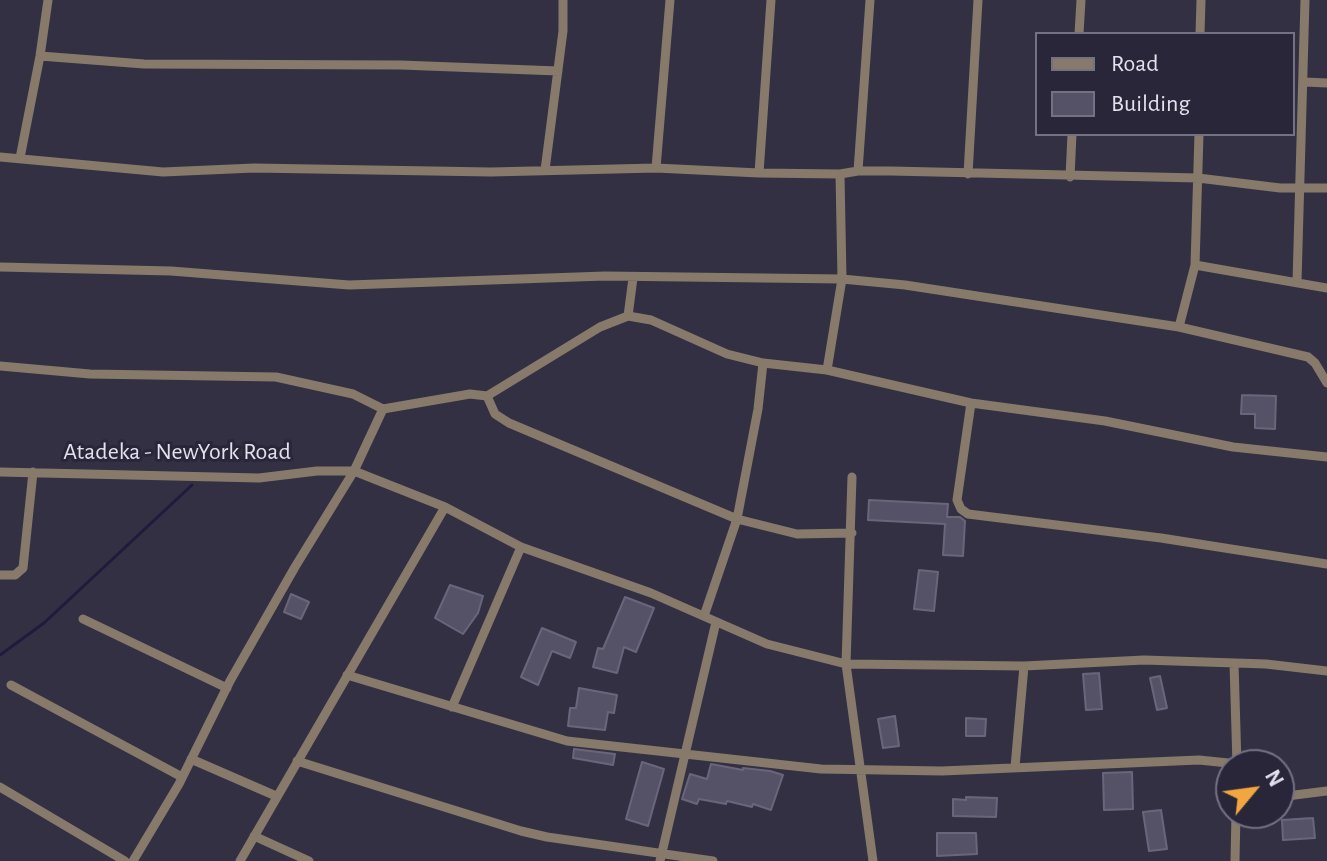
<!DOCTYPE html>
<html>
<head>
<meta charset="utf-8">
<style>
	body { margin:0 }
	#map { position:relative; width:1327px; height:861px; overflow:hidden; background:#333044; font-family:"Alegreya Sans",sans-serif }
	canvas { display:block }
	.legend { position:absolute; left:1035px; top:32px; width:260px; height:104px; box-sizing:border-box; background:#29263a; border:2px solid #737182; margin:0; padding:10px 14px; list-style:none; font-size:24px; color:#e2e1ed }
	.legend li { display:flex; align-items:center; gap:16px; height:40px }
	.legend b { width:40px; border:2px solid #737182 }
	.north { position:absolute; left:1215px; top:749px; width:80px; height:80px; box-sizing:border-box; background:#29263a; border:2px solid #737182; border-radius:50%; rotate:61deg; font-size:22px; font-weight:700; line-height:32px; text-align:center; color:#e2e1ed }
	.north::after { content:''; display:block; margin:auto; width:28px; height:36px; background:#f1a640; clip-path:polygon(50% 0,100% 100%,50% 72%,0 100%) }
</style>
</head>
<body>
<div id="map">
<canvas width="1327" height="861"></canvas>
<ul class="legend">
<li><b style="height:10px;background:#887a6a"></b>Road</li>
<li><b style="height:22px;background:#555268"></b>Building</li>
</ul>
<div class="north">N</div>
</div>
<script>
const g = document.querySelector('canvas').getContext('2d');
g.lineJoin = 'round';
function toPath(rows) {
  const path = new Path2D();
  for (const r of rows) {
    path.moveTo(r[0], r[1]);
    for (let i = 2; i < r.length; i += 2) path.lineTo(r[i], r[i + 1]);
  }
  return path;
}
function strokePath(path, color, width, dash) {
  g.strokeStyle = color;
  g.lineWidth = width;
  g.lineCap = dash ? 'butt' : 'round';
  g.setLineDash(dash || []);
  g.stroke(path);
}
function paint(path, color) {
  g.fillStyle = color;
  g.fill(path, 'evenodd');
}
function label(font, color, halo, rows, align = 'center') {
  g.font = font + ' "Alegreya Sans",sans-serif';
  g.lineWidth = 6;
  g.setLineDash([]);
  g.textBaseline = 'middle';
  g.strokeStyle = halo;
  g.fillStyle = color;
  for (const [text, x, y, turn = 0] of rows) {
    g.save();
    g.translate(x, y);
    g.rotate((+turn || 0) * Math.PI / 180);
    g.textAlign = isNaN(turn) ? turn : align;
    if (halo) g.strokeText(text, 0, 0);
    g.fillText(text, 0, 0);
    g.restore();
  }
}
const stream = toPath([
	[0,655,44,623,192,485]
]);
const building = toPath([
	[1242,395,1276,396,1275,429,1255,428,1255,414,1241,414,1242,395],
	[869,500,948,504,947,517,960,517,965,521,963,556,943,555,945,524,868,520,869,500],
	[919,570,938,572,934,611,914,609,919,570],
	[450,585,483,596,478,613,463,634,435,618,450,585],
	[291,594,309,602,301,619,284,612,291,594],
	[625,597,654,608,636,652,624,647,617,673,593,667,598,648,603,649,625,597],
	[542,628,576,642,570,658,552,651,538,685,521,677,542,628],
	[1099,673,1102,709,1086,710,1083,674,1099,673],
	[1160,676,1167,708,1157,710,1150,678,1160,676],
	[579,688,617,695,614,713,608,712,605,730,568,726,570,708,576,708,579,688],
	[895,716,899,746,883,748,878,719,895,716],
	[966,718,986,719,985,736,966,736,966,718],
	[574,749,615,754,613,765,573,758,574,749],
	[642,762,664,769,648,826,626,819,642,762],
	[711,764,743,770,743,768,770,771,783,775,771,810,753,804,752,807,727,801,726,804,699,799,697,804,682,799,690,774,707,779,711,764],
	[1132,772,1133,809,1104,810,1103,773,1132,772],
	[966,797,997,798,996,817,953,816,953,799,966,800,966,797],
	[1161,810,1167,849,1149,851,1143,812,1161,810],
	[1313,818,1315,838,1283,840,1282,820,1313,818],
	[937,833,976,833,977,854,937,856,937,833]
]);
const street = toPath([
	[1079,34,1081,0],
	[1200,34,1201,0],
	[40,56,144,64,401,65,558,71],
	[1305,82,1327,83],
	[0,157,163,172,254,168,491,172,656,168,759,173,840,174,858,171,891,171,1198,178,1280,188,1327,188],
	[20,158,40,56,48,0],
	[656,168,670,0],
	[545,170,563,31,563,0],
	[858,171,870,0],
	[759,173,771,0],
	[968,174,978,0],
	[1070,177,1072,134],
	[1195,265,1327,288],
	[0,267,171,271,349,285,605,276,842,279,905,285,1179,327,1308,357,1315,363,1327,383],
	[1297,282,1305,0],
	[628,316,651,320,727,354,763,363,827,370,971,403,1105,421,1233,447,1327,457],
	[1179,327,1195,265,1199,134],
	[0,366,90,374,276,377,353,394,383,409],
	[827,370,842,279,840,174],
	[487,396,495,414,509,423,737,519,797,534,852,533],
	[971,403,957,500,961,509,968,514,1161,538,1327,564],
	[0,472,259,478,317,471,354,471,445,507,521,547,651,593,767,644,846,664,1024,666,1144,660,1266,664,1327,671],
	[852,477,846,664,873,861],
	[0,575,15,575,23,568,33,472],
	[704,616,737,519,758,409,763,363],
	[83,619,227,688],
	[1234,663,1237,765],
	[347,675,567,741,821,769,942,771,1199,760,1238,764],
	[11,685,182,777],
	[452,707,521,547],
	[191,759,276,796],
	[297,761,521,831,547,837,713,861],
	[1015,767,1024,666],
	[0,787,125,861],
	[1279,797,1327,791],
	[254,836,309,861],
	[133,861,179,784,230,681,295,567,354,471,383,409,470,394,487,396,600,327,628,316,633,278],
	[240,861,445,507],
	[660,861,716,622],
	[1235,861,1236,813]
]);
const streetNames = [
	["Atadeka - NewYork Road",177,452]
];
strokePath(stream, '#221a3d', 3);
paint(building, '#555268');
strokePath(building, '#69667c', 2);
strokePath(street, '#887a6a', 9);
label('24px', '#e2e1ed', '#29263a', streetNames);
</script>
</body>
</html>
